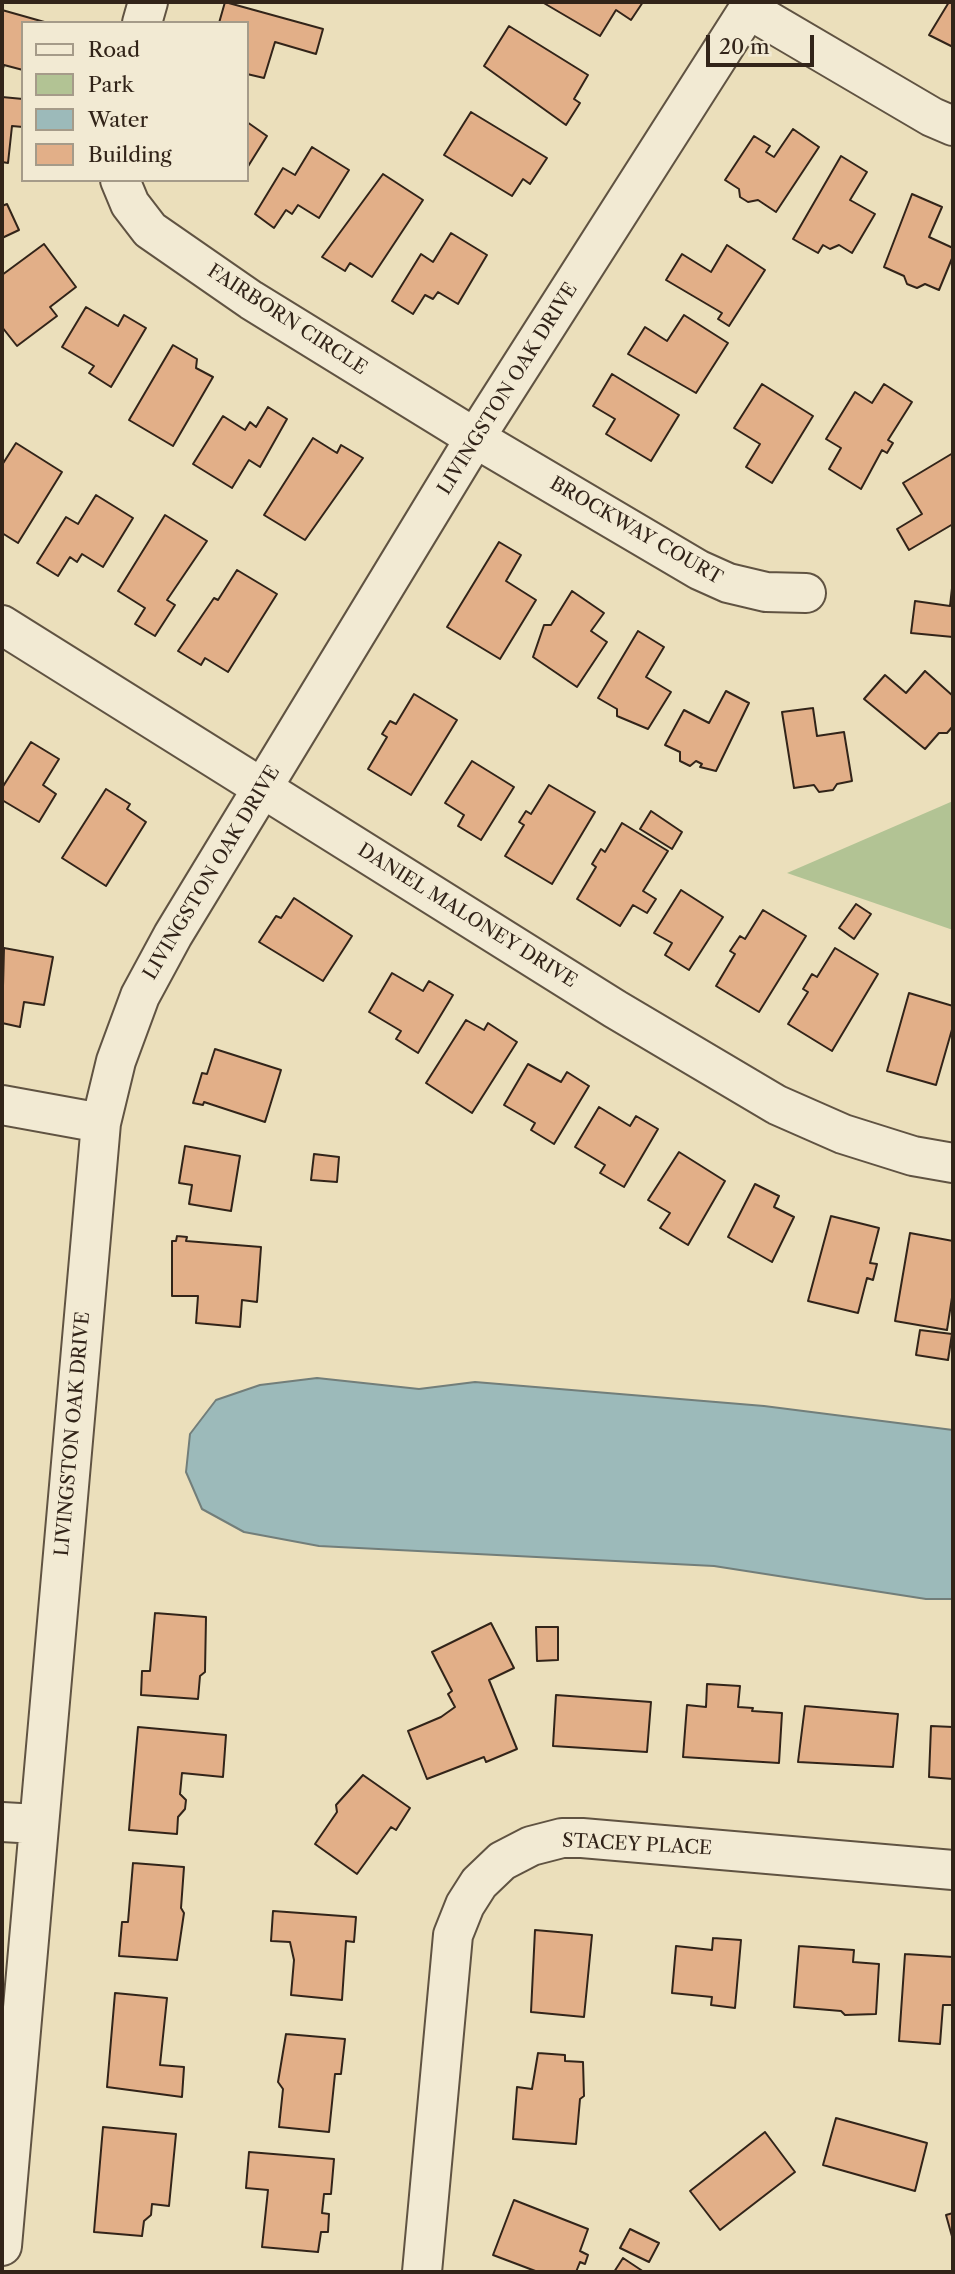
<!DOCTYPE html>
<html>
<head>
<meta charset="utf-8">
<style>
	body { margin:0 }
	#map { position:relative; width:955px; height:2274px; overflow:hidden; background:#ebdfbb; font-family:"Libre Caslon Text",serif }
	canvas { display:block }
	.frame { position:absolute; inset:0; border:4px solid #322419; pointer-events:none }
	.legend { position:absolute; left:21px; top:21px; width:228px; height:161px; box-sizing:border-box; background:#f2ead3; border:2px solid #a59b89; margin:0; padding:9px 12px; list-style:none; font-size:21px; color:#322419 }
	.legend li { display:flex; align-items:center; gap:14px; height:35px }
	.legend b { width:35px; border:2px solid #a59b89 }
	.scale { position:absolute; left:706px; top:35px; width:108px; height:32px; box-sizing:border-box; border:4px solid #322419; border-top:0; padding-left:9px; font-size:21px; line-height:24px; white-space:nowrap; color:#322419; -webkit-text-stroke:5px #f2ead3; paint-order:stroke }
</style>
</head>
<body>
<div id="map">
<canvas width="955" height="2274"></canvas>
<div class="frame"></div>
<ul class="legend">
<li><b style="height:9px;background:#f2ead3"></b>Road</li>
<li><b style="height:19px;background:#b2c394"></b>Park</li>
<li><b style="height:19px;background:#9cbaba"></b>Water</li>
<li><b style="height:19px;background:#e2af88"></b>Building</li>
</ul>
<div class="scale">20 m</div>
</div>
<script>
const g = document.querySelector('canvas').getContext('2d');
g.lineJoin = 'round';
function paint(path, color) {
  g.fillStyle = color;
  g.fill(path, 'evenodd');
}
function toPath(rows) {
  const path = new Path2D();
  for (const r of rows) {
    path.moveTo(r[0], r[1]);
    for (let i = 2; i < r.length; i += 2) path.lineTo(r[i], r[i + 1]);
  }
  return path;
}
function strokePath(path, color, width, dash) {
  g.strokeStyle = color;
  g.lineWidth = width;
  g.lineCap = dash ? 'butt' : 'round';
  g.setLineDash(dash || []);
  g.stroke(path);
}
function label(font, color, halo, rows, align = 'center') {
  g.font = font + ' "Libre Caslon Text",serif';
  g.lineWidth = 6;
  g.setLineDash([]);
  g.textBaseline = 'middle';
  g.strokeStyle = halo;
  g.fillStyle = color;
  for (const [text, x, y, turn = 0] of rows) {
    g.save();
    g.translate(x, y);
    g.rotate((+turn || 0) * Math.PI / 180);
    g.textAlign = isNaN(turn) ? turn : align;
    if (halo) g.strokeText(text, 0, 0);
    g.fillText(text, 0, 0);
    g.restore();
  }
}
const green = toPath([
	[953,801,953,930,787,873]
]);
const water = toPath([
	[317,1378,419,1389,475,1382,764,1406,953,1430,953,1599,926,1599,714,1566,319,1546,244,1532,202,1509,186,1472,190,1434,216,1400,260,1385,317,1378]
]);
const building = toPath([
	[225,2,323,29,316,54,275,42,264,78,247,74,247,23,219,23,225,2],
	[542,2,643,2,631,20,616,10,600,36,542,2],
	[949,2,953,2,953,47,929,35,949,2],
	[2,10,48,23,23,23,23,70,4,65,2,72,2,10],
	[509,26,588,75,574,99,580,103,566,125,484,66,509,26],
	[2,97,23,99,23,127,12,126,8,163,2,162,2,97],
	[471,112,547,158,530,184,523,179,512,196,444,155,471,112],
	[247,122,267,136,247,168,247,122],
	[793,129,819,147,776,212,758,200,748,202,740,197,739,189,725,180,754,136,770,146,766,152,774,157,793,129],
	[312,147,349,170,319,218,298,205,292,214,286,210,274,228,255,214,283,168,295,175,312,147],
	[841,156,867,172,850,200,875,214,852,253,839,245,830,249,823,245,818,253,793,239,841,156],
	[383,174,423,200,372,277,350,263,345,271,322,257,383,174],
	[912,194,942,207,929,237,953,248,953,256,939,290,925,284,917,288,907,284,904,276,884,267,912,194],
	[7,204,19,230,2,238,2,206,7,204],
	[451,233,487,255,458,304,438,292,433,299,425,295,413,314,392,301,421,254,433,262,451,233],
	[44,244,76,287,50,307,57,316,17,346,2,327,2,275,44,244],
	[727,245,765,270,729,326,718,319,722,313,666,280,682,254,711,272,727,245],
	[86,307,118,326,124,315,146,328,111,387,89,373,94,366,62,347,86,307],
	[684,315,728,343,696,393,628,354,645,327,667,341,684,315],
	[173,345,197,359,196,368,213,377,173,446,129,420,173,345],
	[612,374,679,415,651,461,606,434,615,419,593,406,612,374],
	[762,384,813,416,772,483,746,467,760,444,734,428,762,384],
	[884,384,912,402,888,440,893,443,887,453,882,450,861,489,829,469,841,448,826,439,855,392,872,403,884,384],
	[268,407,287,419,260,467,249,460,232,488,193,464,223,416,245,430,250,422,256,427,268,407],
	[313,438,337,453,341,445,363,458,305,540,264,515,313,438],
	[16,443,62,472,18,543,2,533,2,465,16,443],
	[953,453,953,524,909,550,897,529,922,514,903,483,953,453],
	[96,495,133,518,103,567,82,554,77,562,70,557,58,576,37,563,66,517,78,524,96,495],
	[165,515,207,541,167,600,175,605,155,636,135,624,145,608,118,591,165,515],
	[499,542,521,555,506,581,536,600,500,659,447,627,499,542],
	[237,570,277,594,228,672,205,658,201,665,178,651,214,598,218,600,237,570],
	[953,579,953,637,911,633,915,601,950,606,953,579],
	[572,591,604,613,591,631,607,642,577,687,533,657,544,625,551,625,572,591],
	[638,631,664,647,646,677,671,692,648,729,617,716,617,709,598,698,638,631],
	[925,671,953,696,953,726,947,733,939,733,925,749,864,699,885,675,906,693,925,671],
	[726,691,749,703,716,771,700,767,702,764,696,761,690,766,680,761,680,752,665,745,684,710,709,723,726,691],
	[414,694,457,720,411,795,368,769,387,737,382,734,390,721,396,724,414,694],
	[813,708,817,736,844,732,852,781,837,784,833,790,819,792,814,785,794,788,782,712,813,708],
	[31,742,59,759,43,785,56,794,39,822,2,800,2,788,31,742],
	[472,761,514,787,481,840,458,826,464,815,445,803,472,761],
	[549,785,595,812,552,884,505,856,524,825,519,822,526,811,531,814,549,785],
	[106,789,130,804,127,809,146,822,106,886,62,858,106,789],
	[651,811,682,832,672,849,640,829,651,811],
	[622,823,668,851,643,891,656,899,647,913,633,905,620,926,577,899,596,867,592,864,601,849,605,852,622,823],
	[681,890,723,917,689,970,665,955,672,943,654,933,681,890],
	[294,898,352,936,323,981,259,942,276,916,281,918,294,898],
	[856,904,871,914,854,939,839,928,856,904],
	[763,910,806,936,759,1012,716,986,735,954,730,951,740,936,745,939,763,910],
	[4,948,53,957,44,1005,24,1002,20,1027,2,1023,4,948],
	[835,948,878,974,832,1051,788,1024,808,992,803,989,812,974,817,977,835,948],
	[392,973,423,991,429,981,453,995,418,1053,396,1039,401,1031,369,1012,392,973],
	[909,993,953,1006,953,1026,936,1085,887,1071,909,993],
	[466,1020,484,1030,488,1023,517,1042,472,1113,426,1083,466,1020],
	[215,1049,281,1070,265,1122,204,1102,203,1105,193,1103,202,1073,207,1074,215,1049],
	[528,1064,561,1082,567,1072,589,1086,554,1144,531,1130,535,1123,504,1105,528,1064],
	[599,1107,630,1126,636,1116,658,1129,624,1187,600,1173,605,1165,575,1147,599,1107],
	[185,1146,240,1156,231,1211,189,1204,192,1185,179,1183,185,1146],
	[679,1152,725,1181,688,1245,660,1228,670,1213,648,1200,679,1152],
	[314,1154,339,1157,337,1182,311,1180,314,1154],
	[755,1184,779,1196,774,1207,794,1217,772,1262,728,1237,755,1184],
	[831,1216,879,1228,870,1263,877,1264,873,1280,867,1278,858,1313,808,1301,831,1216],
	[910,1233,953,1241,953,1291,947,1330,895,1321,910,1233],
	[177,1236,187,1237,186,1241,261,1247,257,1302,242,1300,240,1327,196,1323,198,1296,172,1296,172,1241,176,1241,177,1236],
	[920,1330,952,1334,948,1360,916,1355,920,1330],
	[155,1613,206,1617,205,1672,200,1676,198,1699,141,1695,142,1671,150,1671,155,1613],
	[491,1623,514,1668,489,1680,517,1749,486,1762,484,1757,427,1779,408,1731,441,1717,455,1707,448,1694,452,1691,432,1652,491,1623],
	[536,1627,558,1627,558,1660,537,1661,536,1627],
	[707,1684,740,1686,738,1707,753,1708,752,1711,782,1713,779,1763,683,1757,687,1705,706,1707,707,1684],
	[556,1695,651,1702,647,1752,553,1746,556,1695],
	[805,1706,898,1714,893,1767,798,1762,805,1706],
	[931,1726,953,1727,953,1779,929,1777,931,1726],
	[138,1727,226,1735,223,1777,182,1773,180,1794,186,1800,185,1809,178,1817,177,1834,129,1830,138,1727],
	[363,1775,410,1808,396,1830,391,1827,357,1874,315,1844,337,1812,336,1805,363,1775],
	[133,1863,184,1867,181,1908,184,1913,177,1960,119,1956,122,1922,128,1922,133,1863],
	[273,1911,356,1917,354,1942,346,1941,342,2000,291,1995,294,1960,290,1942,271,1941,273,1911],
	[535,1930,592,1935,584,2017,531,2012,535,1930],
	[713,1938,741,1940,735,2008,711,2005,712,1997,672,1993,676,1946,712,1950,713,1938],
	[799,1946,854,1950,853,1962,879,1964,876,2014,845,2015,841,2011,794,2007,799,1946],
	[905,1954,953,1957,953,2005,943,2005,940,2044,899,2041,905,1954],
	[115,1993,167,1998,160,2065,184,2067,182,2097,107,2087,115,1993],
	[286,2034,345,2039,341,2074,335,2074,329,2132,279,2127,283,2089,278,2082,286,2034],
	[538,2053,565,2055,565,2061,583,2062,584,2096,580,2099,576,2144,513,2139,517,2087,532,2089,538,2053],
	[836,2118,927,2143,915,2191,823,2165,836,2118],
	[103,2127,176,2134,169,2206,152,2204,151,2215,144,2221,142,2236,94,2232,103,2127],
	[765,2132,795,2172,720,2230,690,2191,765,2132],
	[249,2152,334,2159,331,2194,324,2194,322,2213,329,2214,328,2232,321,2232,318,2252,262,2247,268,2190,246,2188,249,2152],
	[514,2200,588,2229,580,2251,588,2255,585,2264,580,2262,576,2272,538,2272,493,2255,514,2200],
	[953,2213,953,2240,946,2215,953,2213],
	[630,2229,659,2243,649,2262,620,2248,630,2229],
	[623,2258,644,2272,614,2272,623,2258]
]);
const street = toPath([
	[748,9,932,117,953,126],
	[142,23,148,2],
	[120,180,130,204,150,230,251,300,475,438,699,570,728,583,766,592,806,593],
	[2,625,615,1009,777,1105,843,1134,913,1156,953,1163],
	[2,1105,101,1123],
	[2,1822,37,1824],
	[2,2246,101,1123,116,1061,140,996,173,935,475,438,753,2],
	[422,2272,453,1935,465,1905,479,1883,502,1861,531,1846,562,1838,582,1838,953,1870]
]);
const streetNames = [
	["FAIRBORN CIRCLE",287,320,33],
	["LIVINGSTON OAK DRIVE",508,389,-58],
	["BROCKWAY COURT",636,531,30],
	["LIVINGSTON OAK DRIVE",212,873,-59],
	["DANIEL MALONEY DRIVE",467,916,32],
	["LIVINGSTON OAK DRIVE",73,1434,-85],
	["STACEY PLACE",637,1845,3]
];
paint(green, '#b2c394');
paint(water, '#9cbaba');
strokePath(water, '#727e7a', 2);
paint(building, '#e2af88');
strokePath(building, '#322419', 2);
strokePath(street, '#605342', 42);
strokePath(street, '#f2ead3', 38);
label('19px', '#322419', '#f2ead3', streetNames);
</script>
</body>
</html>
